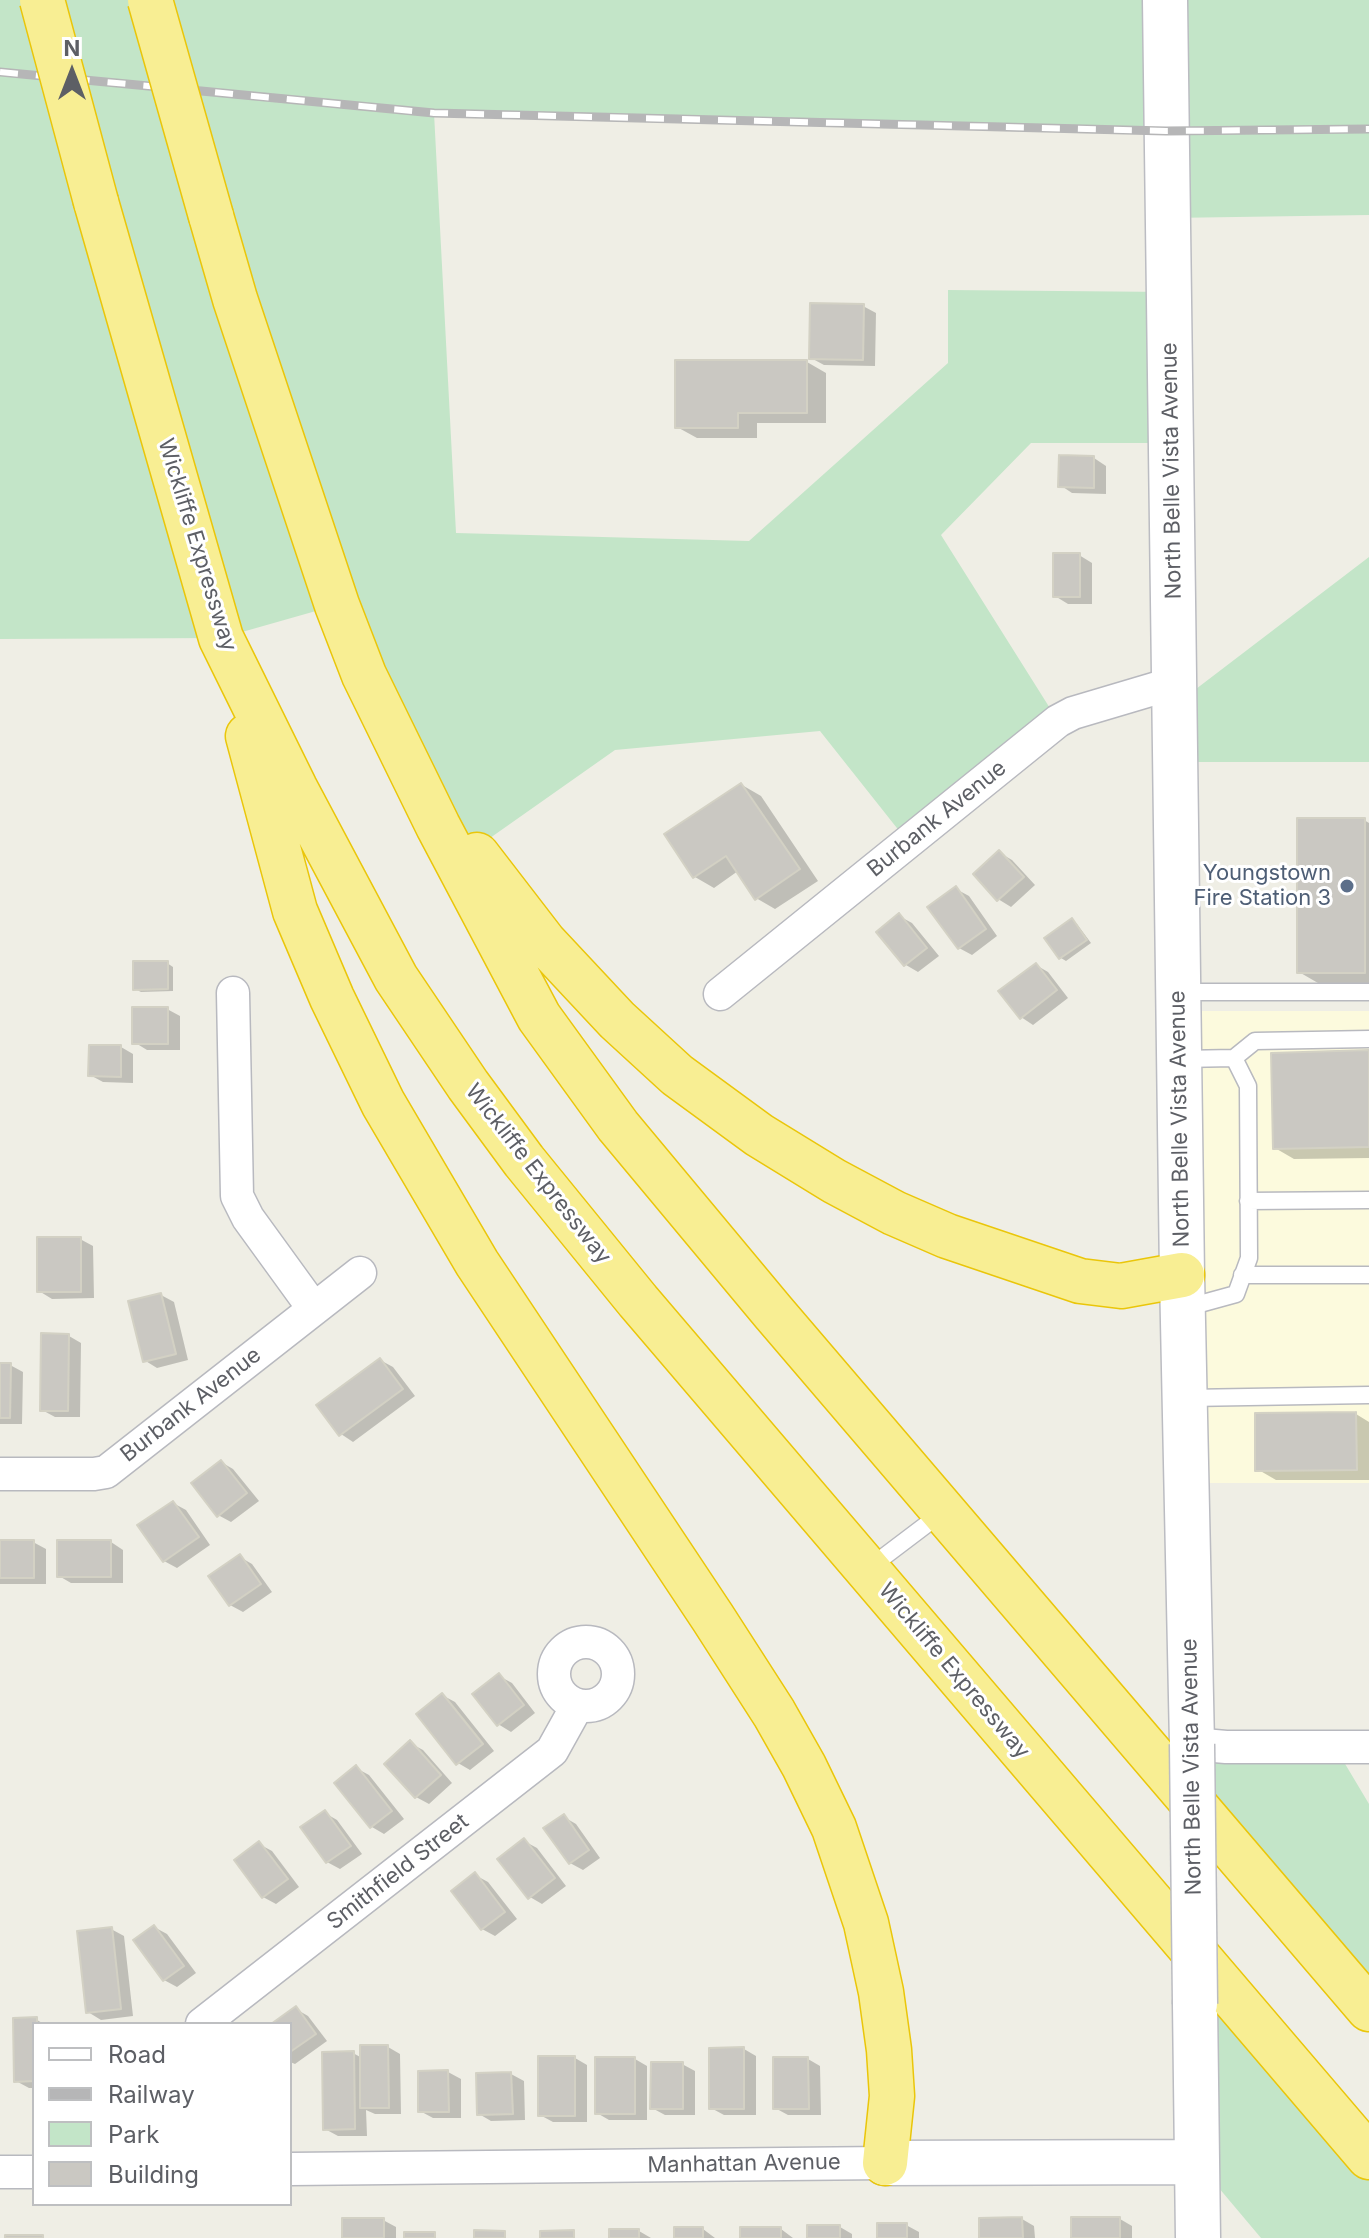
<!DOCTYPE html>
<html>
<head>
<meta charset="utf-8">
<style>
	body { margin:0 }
	#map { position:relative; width:1369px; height:2238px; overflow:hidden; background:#efeee5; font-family:Inter,sans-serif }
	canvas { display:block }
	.legend { position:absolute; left:32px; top:2022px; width:260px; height:184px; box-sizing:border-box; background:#fff; border:2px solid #bebfc1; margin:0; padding:10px 14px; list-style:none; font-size:24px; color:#5d5f65 }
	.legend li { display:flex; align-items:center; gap:16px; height:40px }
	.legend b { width:40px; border:2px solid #bebfc1 }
	.north { position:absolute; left:32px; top:32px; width:80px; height:80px; -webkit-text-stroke:6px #fff; paint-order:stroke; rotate:0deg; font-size:22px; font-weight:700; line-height:32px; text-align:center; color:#5d5f65 }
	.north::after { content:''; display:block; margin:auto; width:28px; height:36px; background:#5d5f65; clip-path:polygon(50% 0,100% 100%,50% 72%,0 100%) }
</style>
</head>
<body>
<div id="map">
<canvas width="1369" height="2238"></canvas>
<ul class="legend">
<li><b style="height:10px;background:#fff"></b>Road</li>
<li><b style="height:10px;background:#b6b6b7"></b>Railway</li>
<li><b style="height:22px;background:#c3e5c8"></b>Park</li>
<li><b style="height:22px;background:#cac8c2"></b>Building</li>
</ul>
<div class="north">N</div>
</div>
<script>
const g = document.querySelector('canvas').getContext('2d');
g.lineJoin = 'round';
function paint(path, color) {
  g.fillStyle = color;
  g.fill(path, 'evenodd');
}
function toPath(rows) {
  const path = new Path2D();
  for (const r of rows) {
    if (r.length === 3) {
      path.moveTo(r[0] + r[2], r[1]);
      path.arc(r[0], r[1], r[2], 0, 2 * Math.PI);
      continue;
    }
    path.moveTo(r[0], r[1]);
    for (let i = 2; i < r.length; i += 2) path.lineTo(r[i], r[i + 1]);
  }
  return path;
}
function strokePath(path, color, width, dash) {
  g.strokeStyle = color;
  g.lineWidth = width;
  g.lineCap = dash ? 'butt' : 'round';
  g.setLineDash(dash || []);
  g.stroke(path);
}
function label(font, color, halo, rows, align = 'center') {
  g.font = font + ' Inter,sans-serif';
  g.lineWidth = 6;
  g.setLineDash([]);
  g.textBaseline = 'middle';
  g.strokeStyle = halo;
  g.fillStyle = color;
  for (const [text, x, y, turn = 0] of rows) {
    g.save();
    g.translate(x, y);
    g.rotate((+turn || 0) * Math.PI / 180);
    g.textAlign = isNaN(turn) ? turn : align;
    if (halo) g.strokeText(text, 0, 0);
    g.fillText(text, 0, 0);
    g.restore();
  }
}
const commercial = toPath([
	[1179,1011,1369,1011,1369,1483,1187,1483]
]);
const green = toPath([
	[0,0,1369,0,1369,215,1169,218,1166,131,434,113,456,533,749,541,948,363,948,290,1170,292,1171,443,1031,443,941,535,1058,721,908,842,820,731,615,750,473,850,337,605,221,638,0,639],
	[1369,557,1369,762,1176,762,1175,705],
	[1192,1744,1335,1747,1369,1804,1369,2009,1189,1799],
	[1193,1951,1369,2157,1369,2238,1261,2238,1197,2162]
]);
const shadow = toPath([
	[863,306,876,313,875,366,824,365,811,358],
	[807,362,826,373,826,423,757,423,757,438,697,438,677,427],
	[1094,458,1106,466,1106,494,1072,493,1060,485],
	[1079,555,1092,563,1092,604,1068,604,1055,596],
	[742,785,761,796,818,881,775,909,756,898,738,871,714,888,695,877,666,835],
	[1364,820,1369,823,1369,983,1318,983,1299,972],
	[1000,853,1012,860,1035,885,1011,907,998,899],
	[956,889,969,896,997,936,972,955,959,948],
	[899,916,912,923,939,956,918,972,906,965],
	[1072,920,1077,924,1091,943,1066,961,1061,958],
	[167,963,173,967,173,991,141,992,135,989],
	[1036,965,1048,972,1068,998,1033,1025,1021,1017],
	[167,1009,180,1016,180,1050,147,1050,134,1042],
	[121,1047,133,1054,133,1083,103,1082,90,1075],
	[1369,1052,1369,1158,1294,1159,1275,1148],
	[80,1239,93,1246,94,1298,52,1299,39,1291],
	[161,1295,174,1302,188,1360,157,1368,144,1360],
	[69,1336,81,1343,80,1417,55,1417,42,1410],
	[380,1360,393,1367,415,1396,353,1442,341,1434],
	[0,1365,10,1365,23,1372,22,1424,0,1424],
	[1356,1414,1369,1422,1369,1480,1276,1480,1257,1469],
	[221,1462,233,1469,259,1501,231,1522,218,1515],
	[173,1503,186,1510,210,1545,177,1568,164,1561],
	[0,1542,33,1542,46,1549,46,1584,0,1584],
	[111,1542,123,1550,123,1583,71,1583,59,1576],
	[240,1557,252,1564,272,1592,243,1612,230,1605],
	[499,1676,512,1683,535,1713,511,1732,498,1724],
	[442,1695,455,1702,494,1751,470,1770,458,1763],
	[410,1743,423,1750,452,1783,429,1804,416,1797],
	[356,1768,369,1775,404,1819,384,1834,372,1827,337,1783],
	[325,1813,337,1820,362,1854,340,1869,327,1862],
	[564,1817,576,1824,600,1858,583,1870,570,1863],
	[524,1841,537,1848,566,1886,542,1904,530,1897],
	[259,1844,272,1851,299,1887,276,1904,263,1897],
	[475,1875,488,1882,517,1919,495,1936,482,1929],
	[154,1927,167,1934,196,1973,177,1987,164,1980],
	[111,1929,124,1936,133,2016,101,2020,88,2012],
	[296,2009,308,2016,327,2041,295,2064,290,2062,290,2024,274,2024],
	[15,2020,37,2020,44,2024,34,2024,34,2088,29,2088,16,2081],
	[388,2047,400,2054,401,2114,375,2114,366,2110,367,2136,338,2136,325,2129,353,2053,362,2058],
	[744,2049,756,2056,756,2115,724,2115,711,2108],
	[575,2058,587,2065,587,2122,553,2122,540,2115],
	[635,2059,647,2066,647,2120,609,2120,597,2113],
	[808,2059,820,2066,821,2115,788,2115,775,2108],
	[682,2064,695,2071,695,2115,665,2115,652,2108],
	[448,2072,461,2079,461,2118,433,2118,420,2111],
	[511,2074,524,2081,525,2120,491,2121,479,2114],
	[1022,2219,1034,2226,1035,2238,981,2238],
	[1120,2219,1132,2226,1132,2238,1073,2238],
	[383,2220,396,2227,396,2238,344,2238],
	[906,2225,919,2232,919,2238,879,2238],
	[840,2227,852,2234,852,2238,809,2238],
	[703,2229,715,2238,676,2238],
	[781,2229,793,2238,742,2238],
	[639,2231,651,2238,611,2238]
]);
const building = toPath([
	[810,303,864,304,863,360,809,359,810,303],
	[675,360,807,360,807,413,738,413,738,428,675,428,675,360],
	[1059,455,1094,456,1094,488,1058,487,1059,455],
	[1053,553,1080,553,1080,597,1053,597,1053,553],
	[741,783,800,869,755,900,726,856,693,878,664,834,741,783],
	[1297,818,1365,818,1365,973,1297,973,1297,818],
	[999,850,1024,877,997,901,973,874,999,850],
	[956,886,986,929,958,949,927,907,956,886],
	[899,913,927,948,904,966,876,932,899,913],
	[1072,918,1087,940,1059,959,1044,938,1072,918],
	[133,961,168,961,168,989,133,990,133,961],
	[1036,963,1057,990,1020,1019,998,991,1036,963],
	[132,1007,168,1007,168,1044,132,1044,132,1007],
	[89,1045,121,1045,121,1077,88,1076,89,1045],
	[1369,1050,1369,1147,1273,1149,1271,1053,1369,1050],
	[37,1237,81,1237,81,1292,37,1292,37,1237],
	[161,1293,176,1354,143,1362,128,1301,161,1293],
	[41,1333,69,1334,68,1411,40,1411,41,1333],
	[380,1358,403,1389,339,1436,316,1405,380,1358],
	[0,1363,11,1363,10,1418,0,1418,0,1363],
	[1356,1412,1357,1470,1255,1471,1255,1413,1356,1412],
	[221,1460,247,1493,217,1517,191,1483,221,1460],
	[173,1501,199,1537,163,1562,137,1525,173,1501],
	[0,1540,34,1540,34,1578,0,1578,0,1540],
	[57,1540,111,1540,111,1577,57,1577,57,1540],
	[240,1554,261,1584,229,1606,208,1576,240,1554],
	[499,1673,524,1705,497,1726,472,1694,499,1673],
	[442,1693,483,1744,456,1765,416,1714,442,1693],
	[410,1740,441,1775,415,1798,384,1764,410,1740],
	[356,1765,392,1811,370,1828,334,1783,356,1765],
	[325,1810,351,1846,326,1863,300,1827,325,1810],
	[564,1814,589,1850,569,1864,543,1828,564,1814],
	[524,1838,555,1878,528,1899,497,1859,524,1838],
	[259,1841,288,1879,262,1898,234,1860,259,1841],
	[475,1872,505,1912,481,1930,451,1891,475,1872],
	[154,1925,184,1966,163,1981,133,1940,154,1925],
	[112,1927,121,2009,86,2013,77,1931,112,1927],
	[296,2006,316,2034,290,2052,290,2024,271,2024,296,2006],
	[37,2017,37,2024,34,2024,34,2081,14,2082,13,2018,37,2017],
	[360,2045,388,2045,389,2108,360,2108,360,2045],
	[744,2047,744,2109,709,2109,709,2048,744,2047],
	[354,2051,355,2129,323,2130,322,2052,354,2051],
	[538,2056,575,2056,575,2116,538,2116,538,2056],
	[595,2057,635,2057,635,2114,595,2114,595,2057],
	[773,2057,808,2057,809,2109,773,2109,773,2057],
	[651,2062,683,2062,683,2109,650,2109,651,2062],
	[448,2070,449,2112,418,2112,418,2071,448,2070],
	[511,2072,513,2114,477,2115,476,2073,511,2072],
	[1022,2217,1023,2238,979,2238,979,2218,1022,2217],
	[1071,2217,1120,2217,1120,2238,1071,2238,1071,2217],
	[342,2218,384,2218,384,2238,342,2238,342,2218],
	[877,2223,907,2223,907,2238,877,2238,877,2223],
	[807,2225,840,2225,840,2238,807,2238,807,2225],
	[674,2227,703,2227,703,2238,674,2238,674,2227],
	[740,2227,781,2227,781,2238,740,2238,740,2227],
	[609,2229,639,2229,639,2238,609,2238,609,2229],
	[474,2230,505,2231,505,2238,474,2238,474,2230],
	[574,2230,574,2238,540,2238,540,2231,574,2230],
	[404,2232,435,2232,435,2238,404,2238,404,2232],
	[5,2235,43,2235,43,2238,5,2238,5,2235]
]);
const lane = toPath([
	[1180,992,1369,992],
	[1181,1059,1234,1058,1255,1041,1369,1039],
	[1248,1201,1369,1200],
	[1242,1275,1369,1275],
	[1185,1308,1236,1294,1249,1258,1248,1086,1234,1058],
	[1188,1398,1369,1395],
	[869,1568,943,1512]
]);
const street = toPath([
	[233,993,237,1196,248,1218,314,1309],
	[720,994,1058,721,1073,713,1174,683],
	[0,1474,94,1474,106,1472,360,1273],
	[586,1674,32],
	[1192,1744,1226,1747,1369,1747],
	[202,2024,552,1751,577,1706],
	[290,2169,885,2163],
	[0,2172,34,2172]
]);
const secondary = toPath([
	[1165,0,1182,1275,1192,1744],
	[1195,2004,1198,2238],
	[885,2163,1197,2162]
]);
const highway = toPath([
	[96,202,221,638,295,788,396,978,468,1085,524,1161,638,1301,1369,2157],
	[211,216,235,299,337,605,364,675,438,826,539,1017,618,1126,773,1312,1369,2009],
	[248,736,295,911,332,998,383,1103,477,1263,713,1618,774,1713,804,1766,834,1828,866,1923,881,1992,889,2050,892,2096,885,2163],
	[477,855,544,942,617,1020,677,1075,759,1135,834,1181,894,1213,947,1236,1080,1281,1121,1286,1182,1275]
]);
const rail = toPath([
	[0,72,434,113,1166,131,1369,129]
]);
const secondaryBridge = toPath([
	[1192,1744,1195,2004]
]);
const highwayBridge = toPath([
	[42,0,96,202],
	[150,0,211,216]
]);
const markers = [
	[1347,886,8,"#5c6f8a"]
];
const streetNames = [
	["North Belle Vista Avenue",1172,471,-91],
	["Wickliffe Expressway",197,545,73],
	["Burbank Avenue",937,819,-39],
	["North Belle Vista Avenue",1180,1119,-91],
	["Wickliffe Expressway",538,1174,52],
	["Burbank Avenue",191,1405,-38],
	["Wickliffe Expressway",954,1671,50],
	["North Belle Vista Avenue",1192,1767,-91],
	["Smithfield Street",398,1872,-38],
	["Manhattan Avenue",744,2164,-1]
];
const serviceNames = [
	["Youngstown",1331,873],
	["Fire Station 3",1331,898]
];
paint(commercial, '#fcfadd');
paint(green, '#c3e5c8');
paint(shadow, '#0003');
paint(building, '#cac8c2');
strokePath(building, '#d3d1c4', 2);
strokePath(lane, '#b8b9bf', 19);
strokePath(street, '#b8b9bf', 35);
strokePath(secondary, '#bbbcc2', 47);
strokePath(highway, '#eac60a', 47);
strokePath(lane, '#fff', 16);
strokePath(street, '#fff', 32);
strokePath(secondary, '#fff', 44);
strokePath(highway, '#f8ee93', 44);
strokePath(rail, '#b6b6b7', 9);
strokePath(rail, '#fff', 6, [18]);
strokePath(secondaryBridge, '#bbbcc2', 47, []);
strokePath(highwayBridge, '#eac60a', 47, []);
strokePath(secondaryBridge, '#fff', 44);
strokePath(highwayBridge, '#f8ee93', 44);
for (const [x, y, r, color] of markers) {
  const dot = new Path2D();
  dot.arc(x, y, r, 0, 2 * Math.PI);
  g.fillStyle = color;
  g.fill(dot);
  strokePath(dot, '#fff', 3);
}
label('22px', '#5d5f65', '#fff', streetNames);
label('22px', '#4e5e75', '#fff', serviceNames, 'right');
</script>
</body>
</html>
